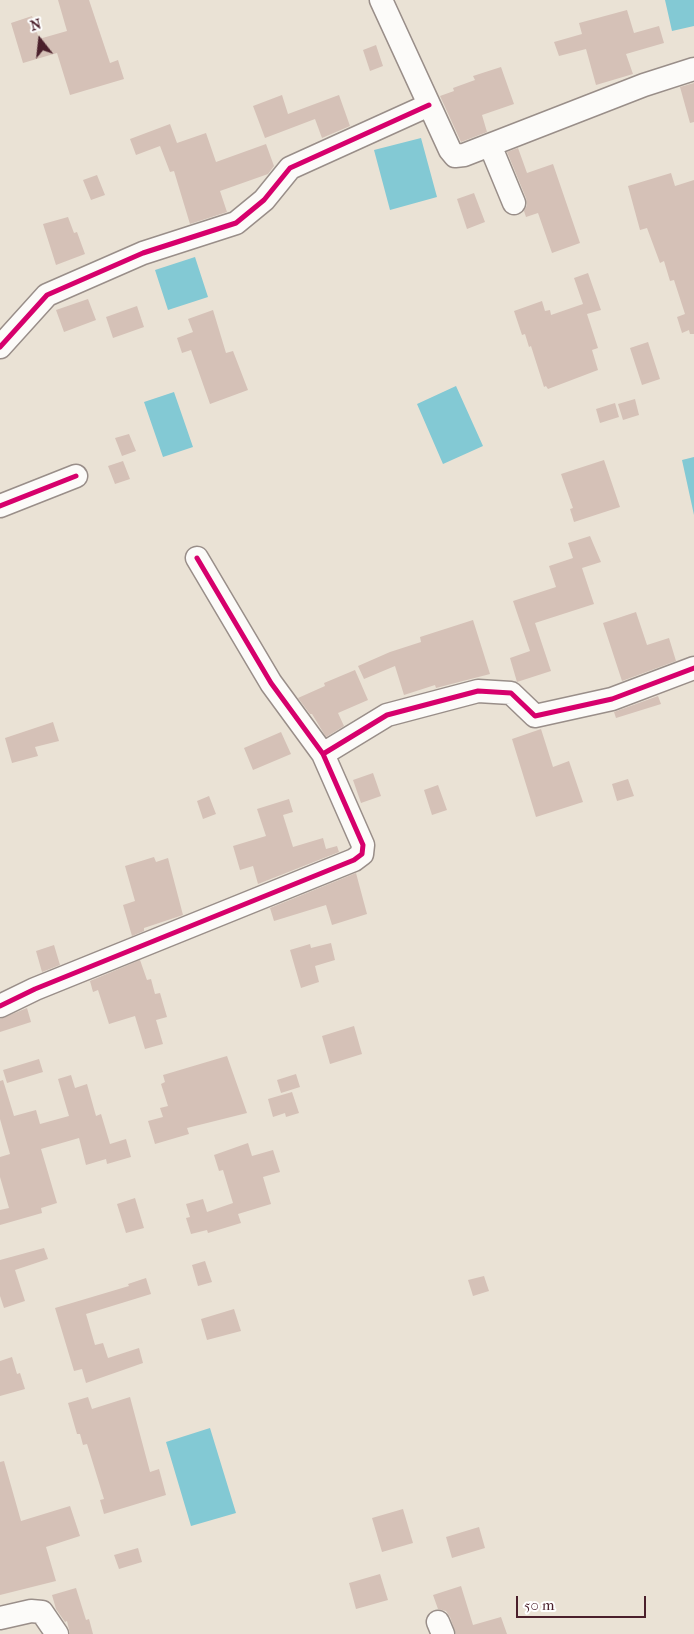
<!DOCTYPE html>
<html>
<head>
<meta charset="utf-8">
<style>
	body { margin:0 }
	#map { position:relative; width:694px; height:1634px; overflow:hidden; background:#eae2d5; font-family:"IM FELL French Canon",serif }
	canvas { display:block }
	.north { position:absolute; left:15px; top:15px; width:50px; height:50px; -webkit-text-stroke:4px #fff; paint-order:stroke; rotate:344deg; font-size:14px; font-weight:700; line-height:20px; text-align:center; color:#4a1f2b }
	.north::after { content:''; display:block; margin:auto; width:18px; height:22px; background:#4a1f2b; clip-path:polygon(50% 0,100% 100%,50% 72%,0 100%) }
	.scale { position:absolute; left:516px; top:1596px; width:130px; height:22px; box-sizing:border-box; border:2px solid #4a1f2b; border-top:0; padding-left:6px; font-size:15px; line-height:18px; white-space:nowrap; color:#4a1f2b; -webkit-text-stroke:4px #fff; paint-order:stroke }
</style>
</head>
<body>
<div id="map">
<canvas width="694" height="1634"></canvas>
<div class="north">N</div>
<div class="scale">50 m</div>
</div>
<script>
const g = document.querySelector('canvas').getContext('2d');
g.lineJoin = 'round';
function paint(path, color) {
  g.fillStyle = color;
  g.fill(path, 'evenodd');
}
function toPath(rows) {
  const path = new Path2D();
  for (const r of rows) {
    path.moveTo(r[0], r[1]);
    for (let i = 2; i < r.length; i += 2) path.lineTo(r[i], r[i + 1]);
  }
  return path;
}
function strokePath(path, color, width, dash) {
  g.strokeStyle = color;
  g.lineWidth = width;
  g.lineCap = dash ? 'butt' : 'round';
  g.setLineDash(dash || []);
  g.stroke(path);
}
const water = toPath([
	[665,0,694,0,694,26,672,31],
	[421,138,437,197,390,210,374,150],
	[195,257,208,297,168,310,155,270],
	[456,386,483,446,443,464,417,404],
	[174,392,193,447,163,457,144,402],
	[694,457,694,515,682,460],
	[210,1428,236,1513,191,1526,166,1442]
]);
const building = toPath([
	[58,0,89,0,110,63,118,60,124,79,70,95,57,53,23,63,11,23,32,16,39,39,67,31],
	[627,10,634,33,659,26,664,43,626,54,633,74,596,85,586,49,559,56,554,42,582,34,579,23],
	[376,45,383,66,370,71,363,50],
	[501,67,514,104,482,115,487,132,461,142,440,96,454,91,453,88,475,80,473,76],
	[694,83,694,122,690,123,680,87],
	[282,95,288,114,339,95,350,126,322,138,315,119,265,138,253,106],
	[170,124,177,143,206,133,216,162,266,144,274,166,268,174,220,191,227,212,190,224,174,171,170,172,160,146,136,155,130,139],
	[518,148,527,173,553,164,580,243,552,253,538,213,526,217,524,211,527,205,526,198,507,152],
	[671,173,675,186,694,180,694,334,690,334,689,330,682,333,677,317,685,314,674,280,670,281,664,261,660,263,647,228,640,230,628,186],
	[97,175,105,195,91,200,83,180],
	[474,193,485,222,467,229,457,199],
	[68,217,74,233,77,232,85,254,56,265,43,224],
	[588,273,601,310,587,314,598,348,592,350,598,370,548,389,546,386,544,387,531,346,529,347,525,334,522,335,514,311,542,301,545,311,550,310,551,315,583,304,574,278],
	[88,299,96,320,64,332,56,310],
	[137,306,144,327,113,338,106,317],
	[213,310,226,353,233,351,248,390,210,404,191,350,182,353,177,338,193,332,188,319],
	[648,342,660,379,642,385,630,348],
	[635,399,639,415,623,420,618,404],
	[615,403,619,417,600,423,596,409],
	[129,434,136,451,122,456,115,438],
	[604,460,620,507,574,522,570,509,573,508,561,474],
	[123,461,130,479,115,484,108,466],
	[590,536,601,562,582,568,594,604,535,623,551,671,517,682,510,658,530,651,513,601,556,587,549,566,573,558,568,543],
	[636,612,647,645,669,638,676,661,622,681,603,623],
	[473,620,490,674,436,688,435,685,404,695,395,666,364,679,358,666,390,652,421,642,420,637],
	[355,670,368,700,338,713,344,726,326,737,312,714,310,714,298,698,325,686,324,683],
	[658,696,661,704,616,718,614,712],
	[53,722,59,741,35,747,38,756,12,763,5,738],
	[541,729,553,767,569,761,583,802,536,817,512,739],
	[281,732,291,754,253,770,244,748],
	[373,773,381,796,361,803,353,780],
	[628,779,634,796,617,801,612,784],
	[438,785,447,810,432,815,424,790],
	[209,796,216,814,203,819,197,801],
	[289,799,293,812,283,815,293,847,323,838,326,849,337,846,339,852,258,884,253,866,240,870,233,846,266,836,257,809],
	[154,857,156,862,168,858,183,915,144,928,144,931,132,936,123,905,135,901,125,866],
	[356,873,367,914,332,925,326,905,274,921,270,908],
	[331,943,335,960,315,966,319,982,301,988,290,950,310,944,311,948],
	[54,945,60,965,42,972,36,951],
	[140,960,147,980,151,979,155,994,160,993,167,1017,156,1020,163,1044,145,1049,135,1016,109,1024,98,990,93,992,90,981],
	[27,1008,31,1022,0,1032,0,1019],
	[354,1026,362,1054,330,1064,322,1036],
	[227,1056,247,1113,187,1128,189,1134,155,1144,148,1121,163,1117,160,1108,168,1106,161,1084,165,1082,163,1075],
	[39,1059,43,1072,7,1083,3,1070],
	[296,1074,300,1087,281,1093,277,1080],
	[71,1075,75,1088,87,1084,96,1116,101,1114,110,1144,126,1139,131,1157,107,1164,106,1159,86,1165,79,1138,41,1149,57,1203,41,1208,42,1213,0,1225,0,1210,9,1208,0,1177,0,1157,10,1154,0,1119,0,1081,3,1080,14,1116,36,1110,40,1124,69,1116,58,1079],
	[292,1092,299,1113,286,1117,285,1113,273,1117,268,1099],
	[248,1143,252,1156,273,1150,280,1172,263,1177,271,1204,238,1214,241,1223,208,1233,207,1230,191,1234,186,1218,190,1217,186,1204,203,1199,207,1212,233,1203,223,1170,219,1171,214,1155],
	[135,1198,144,1228,126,1233,117,1204],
	[44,1248,48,1259,15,1270,25,1301,4,1308,0,1296,0,1260],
	[205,1261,212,1282,198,1286,192,1265],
	[484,1276,489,1291,473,1296,468,1280],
	[146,1278,151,1294,86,1314,95,1345,103,1343,108,1358,139,1348,143,1363,86,1383,82,1369,74,1371,55,1308,129,1286,128,1284],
	[234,1309,241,1331,207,1340,201,1319],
	[12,1357,17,1374,20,1373,25,1389,0,1396,0,1361],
	[88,1397,92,1409,130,1397,150,1472,159,1469,166,1495,104,1514,100,1500,104,1499,87,1444,83,1445,80,1434,77,1434,68,1403],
	[4,1461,21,1521,70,1506,80,1536,46,1547,56,1581,0,1595,0,1462],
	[403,1509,413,1543,382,1552,372,1518],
	[479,1527,485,1548,452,1558,446,1537],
	[138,1548,142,1562,119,1569,114,1555],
	[380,1574,388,1600,356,1609,349,1583],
	[461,1586,473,1625,501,1617,507,1634,456,1634,450,1617,446,1611,438,1609,433,1595],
	[76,1588,86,1620,89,1619,93,1634,70,1634,67,1621,65,1622,56,1609,52,1595]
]);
const minor = toPath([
	[381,0,450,150,455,156,464,155,644,85,694,69],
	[490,145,514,203],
	[0,347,47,295,143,253,236,223,264,200,290,168,429,105],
	[0,506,76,476],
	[323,754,387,715,478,691,511,693,535,716,612,699,694,668],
	[0,1006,35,989,354,860,362,854,363,845,323,754,271,683,197,558],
	[0,1618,31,1611,42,1612,57,1634],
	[438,1622,443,1634]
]);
const cycleway = toPath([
	[0,347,47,295,143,253,236,223,264,200,290,168,429,105],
	[0,506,76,476],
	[323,754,387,715,478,691,511,693,535,716,612,699,694,668],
	[0,1006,35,989,354,860,362,854,363,845,323,754,271,683,197,558]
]);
paint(water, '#83c9d4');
paint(building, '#d5c1b7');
strokePath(minor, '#998e89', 25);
strokePath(minor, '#fcfbf9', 22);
strokePath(cycleway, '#d6006c', 5);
</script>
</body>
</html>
